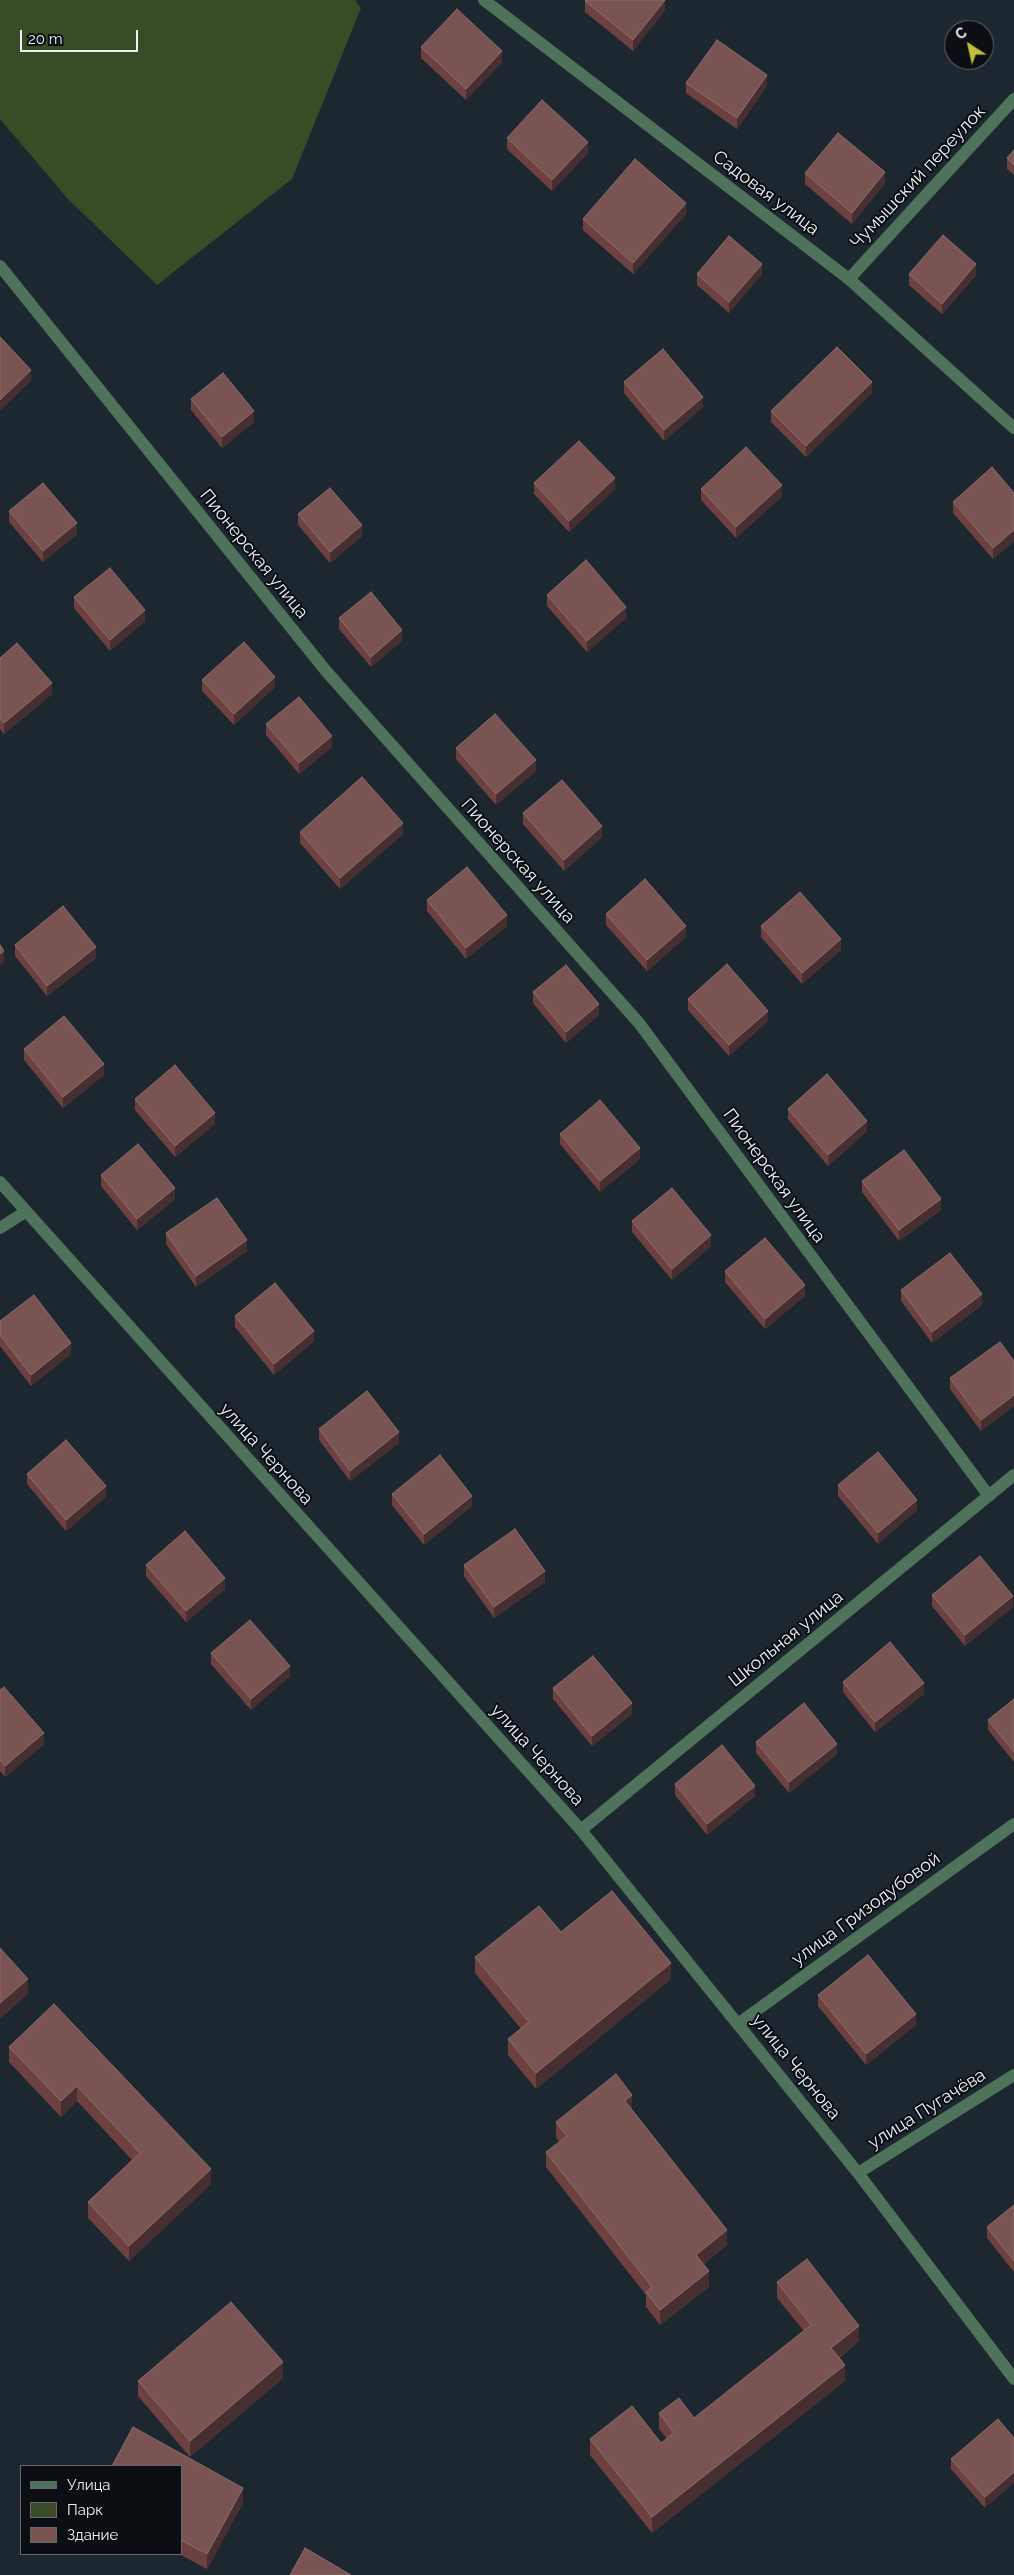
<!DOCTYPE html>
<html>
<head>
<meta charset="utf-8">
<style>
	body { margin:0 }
	#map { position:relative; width:1014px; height:2575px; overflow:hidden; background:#1d2730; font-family:Raleway,sans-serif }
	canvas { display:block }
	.legend { position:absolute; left:20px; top:2465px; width:162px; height:90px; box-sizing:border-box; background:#0b0f13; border:1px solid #64696e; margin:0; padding:6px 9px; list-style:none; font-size:15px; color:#eaf1f7 }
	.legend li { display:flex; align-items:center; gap:10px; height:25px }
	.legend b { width:25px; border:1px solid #64696e }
	.north { position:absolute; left:944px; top:20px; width:50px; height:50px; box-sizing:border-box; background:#0b0f13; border:1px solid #64696e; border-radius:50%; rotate:325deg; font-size:14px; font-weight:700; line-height:20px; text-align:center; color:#eaf1f7 }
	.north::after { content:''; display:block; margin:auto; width:18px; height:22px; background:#bfbe41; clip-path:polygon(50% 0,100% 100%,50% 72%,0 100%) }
	.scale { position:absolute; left:20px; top:30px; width:118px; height:22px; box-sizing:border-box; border:2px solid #eaf1f7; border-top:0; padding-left:6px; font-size:15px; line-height:18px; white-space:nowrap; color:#eaf1f7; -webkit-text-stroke:4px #0b0f13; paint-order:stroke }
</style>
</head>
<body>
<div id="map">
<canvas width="1014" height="2575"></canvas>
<ul class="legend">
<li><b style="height:6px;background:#4e735a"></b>Улица</li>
<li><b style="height:14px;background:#394c26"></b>Парк</li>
<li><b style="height:14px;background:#7a5453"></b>Здание</li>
</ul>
<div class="north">С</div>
<div class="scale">20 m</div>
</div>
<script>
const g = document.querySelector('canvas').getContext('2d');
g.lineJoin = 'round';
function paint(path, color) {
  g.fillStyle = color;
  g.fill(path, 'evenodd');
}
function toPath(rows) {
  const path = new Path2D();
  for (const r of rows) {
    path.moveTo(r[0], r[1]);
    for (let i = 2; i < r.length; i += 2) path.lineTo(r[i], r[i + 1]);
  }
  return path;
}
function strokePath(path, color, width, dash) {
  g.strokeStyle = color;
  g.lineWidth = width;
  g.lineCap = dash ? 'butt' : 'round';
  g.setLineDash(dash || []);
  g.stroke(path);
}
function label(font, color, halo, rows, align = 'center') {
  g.font = font + ' Raleway,sans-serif';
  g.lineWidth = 4;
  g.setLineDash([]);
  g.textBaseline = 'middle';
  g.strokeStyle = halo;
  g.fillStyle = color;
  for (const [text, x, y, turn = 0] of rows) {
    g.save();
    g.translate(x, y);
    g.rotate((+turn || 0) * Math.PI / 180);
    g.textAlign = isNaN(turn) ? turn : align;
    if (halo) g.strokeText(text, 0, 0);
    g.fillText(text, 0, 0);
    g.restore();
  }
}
const green = toPath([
	[0,0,355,0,361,8,292,179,157,285,67,198,0,119]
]);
const service = toPath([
	[849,279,1014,99]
]);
const minor = toPath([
	[484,0,849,279,1014,428],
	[0,266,326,671,639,1023,989,1496],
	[0,1182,581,1830,858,2173,1014,2379],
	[0,1228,25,1212],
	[581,1830,1014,1475],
	[739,2023,1014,1824],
	[858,2173,1014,2075]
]);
const wall = toPath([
	[585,1,665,10,633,51,585,12],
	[421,47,502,62,466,100,421,58],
	[686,83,767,86,737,129,686,93],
	[507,138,588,153,552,191,507,149],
	[1014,150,1014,175,1007,169,1007,158],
	[805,173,885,183,852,224,805,184],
	[686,214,633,274,583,230,583,219],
	[697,274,762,274,729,313,697,285],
	[909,274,976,275,942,314,909,285],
	[624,382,703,407,664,441,624,393],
	[872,393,806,457,771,422,771,411],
	[191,399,254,422,222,448,191,410],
	[534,483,615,489,569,532,534,494],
	[701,489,782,496,736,538,701,500],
	[1014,493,1014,541,993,559,953,513,953,502],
	[9,511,77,534,43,562,9,522],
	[298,514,362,536,330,563,298,525],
	[547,595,626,618,587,652,547,606],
	[74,597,145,621,110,651,74,608],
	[339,618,402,641,371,667,339,629],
	[0,658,52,694,4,734,0,729],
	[202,680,275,687,234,725,202,691],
	[266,724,332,747,299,774,266,735],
	[456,748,536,771,496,805,456,759],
	[523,813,602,837,564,871,523,824],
	[300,832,403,834,340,889,300,843],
	[427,900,507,926,466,959,427,911],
	[606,914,686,937,647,971,606,925],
	[761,926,841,950,802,984,761,937],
	[15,945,96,958,47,996,15,956],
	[533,992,599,1015,566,1043,533,1003],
	[688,999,768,1021,729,1056,688,1010],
	[24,1049,104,1075,63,1108,24,1060],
	[135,1099,215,1124,175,1157,135,1110],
	[788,1109,867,1131,828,1166,788,1119],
	[560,1134,640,1159,600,1192,560,1144],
	[101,1175,175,1199,137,1230,101,1186],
	[862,1181,941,1210,899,1241,862,1192],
	[632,1221,711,1246,672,1280,632,1232],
	[166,1233,247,1251,196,1287,166,1244],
	[725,1271,805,1296,765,1329,725,1282],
	[901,1290,982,1305,932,1343,901,1301],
	[235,1316,314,1341,274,1375,235,1327],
	[0,1321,71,1354,31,1386,0,1346],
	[1014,1361,1014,1406,981,1431,950,1389,950,1378],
	[319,1429,399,1443,350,1481,319,1440],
	[27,1474,106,1497,66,1531,27,1484],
	[838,1485,917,1510,878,1544,838,1496],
	[392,1494,472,1506,424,1545,392,1505],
	[146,1565,225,1589,186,1622,146,1576],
	[464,1565,545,1582,494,1618,464,1576],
	[932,1595,1013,1607,965,1646,932,1606],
	[211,1653,290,1676,251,1710,211,1664],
	[843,1682,924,1694,875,1732,843,1692],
	[553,1688,632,1714,592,1746,553,1699],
	[0,1690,44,1744,5,1777,0,1771],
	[1014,1699,1014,1762,988,1730,988,1720],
	[756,1742,837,1754,789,1793,756,1753],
	[675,1784,755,1796,707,1835,675,1795],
	[561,1932,671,1979,536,2089,508,2055,508,2039,521,2029,475,1973,475,1957],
	[818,1995,916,2025,866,2065,818,2006],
	[54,2004,211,2184,129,2261,88,2218,88,2202,132,2160,77,2101,61,2117,9,2062,9,2047],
	[632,2110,727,2245,704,2264,709,2287,660,2325,646,2307,646,2295,546,2167,546,2152,559,2142,556,2137,556,2122],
	[1014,2205,1014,2272,987,2238,987,2227],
	[777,2282,859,2341,839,2358,845,2381,652,2533,590,2455,590,2439,661,2443,667,2439,659,2429,659,2413,694,2418,804,2331,777,2298],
	[283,2378,190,2457,138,2396,138,2381],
	[1014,2438,985,2508,951,2469,951,2459],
	[181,2466,243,2503,207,2569,179,2554,181,2554]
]);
const shadedWall = toPath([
	[665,0,665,10,633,51,633,40],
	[502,51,502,62,466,100,466,89],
	[767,75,767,86,737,129,737,118],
	[588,142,588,153,552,191,552,180],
	[885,172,885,183,852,224,852,213],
	[686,203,686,214,633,274,633,263],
	[762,264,762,274,729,313,729,302],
	[976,264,976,275,942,314,942,304],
	[31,370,31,381,0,411,0,400],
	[872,382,872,393,806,457,806,446],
	[703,397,703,407,664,441,664,430],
	[254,411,254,422,222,448,222,437],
	[615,478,615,489,569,532,569,521],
	[782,485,782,496,736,538,736,527],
	[77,523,77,534,43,562,43,551],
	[362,525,362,536,330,563,330,552],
	[1014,530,1014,541,993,559,993,548],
	[626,607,626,618,587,652,587,641],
	[145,610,145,621,110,651,110,640],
	[402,630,402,641,371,667,371,657],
	[275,677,275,687,234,725,234,714],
	[52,683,52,694,4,734,4,723],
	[332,736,332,747,299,774,299,763],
	[536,760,536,771,496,805,496,794],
	[403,823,403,834,340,889,340,878],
	[602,826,602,837,564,871,564,860],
	[507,915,507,926,466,959,466,948],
	[686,926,686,937,647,971,647,960],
	[841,939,841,950,802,984,802,973],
	[96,947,96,958,47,996,47,986],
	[4,951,4,962,0,965,0,954],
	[599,1004,599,1015,566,1043,566,1032],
	[768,1011,768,1021,729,1056,729,1045],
	[104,1064,104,1075,63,1108,63,1097],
	[215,1113,215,1124,175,1157,175,1146],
	[867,1121,867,1131,828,1166,828,1155],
	[640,1148,640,1159,600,1192,600,1181],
	[175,1188,175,1199,137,1230,137,1219],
	[941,1199,941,1210,899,1241,899,1230],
	[711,1235,711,1246,672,1280,672,1269],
	[247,1240,247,1251,196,1287,196,1276],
	[805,1285,805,1296,765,1329,765,1319],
	[982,1294,982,1305,932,1343,932,1332],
	[314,1331,314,1341,274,1375,274,1364],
	[71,1343,71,1354,31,1386,31,1375],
	[1014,1395,1014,1406,981,1431,981,1420],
	[399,1432,399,1443,350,1481,350,1471],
	[106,1486,106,1497,66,1531,66,1520],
	[472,1496,472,1506,424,1545,424,1534],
	[917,1500,917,1510,878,1544,878,1533],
	[545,1571,545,1582,494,1618,494,1607],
	[225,1578,225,1589,186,1622,186,1611],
	[1013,1596,1013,1607,965,1646,965,1635],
	[290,1666,290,1676,251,1710,251,1699],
	[924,1683,924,1694,875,1732,875,1722],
	[632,1703,632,1714,592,1746,592,1736],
	[44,1733,44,1744,5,1777,5,1766],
	[837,1744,837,1754,789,1793,789,1782],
	[755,1786,755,1796,707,1835,707,1824],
	[671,1963,671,1979,536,2089,536,2073],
	[28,1979,28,1994,0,2019,0,2003],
	[916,2014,916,2025,866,2065,866,2054],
	[77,2086,77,2101,61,2117,61,2101],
	[632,2095,632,2111,625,2101],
	[211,2169,211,2184,129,2261,129,2246],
	[727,2230,727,2245,696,2270,696,2255],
	[709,2271,709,2287,660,2325,660,2310],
	[859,2326,859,2341,831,2363,831,2348],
	[283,2362,283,2378,190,2457,190,2441],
	[845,2365,845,2381,652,2533,652,2517],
	[1014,2472,1014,2483,985,2508,985,2497],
	[243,2488,243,2503,207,2569,207,2554]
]);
const building = toPath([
	[586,0,665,0,633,40,585,1,586,0],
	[457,9,502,51,466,89,421,47,457,9],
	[717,40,767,75,737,118,686,83,717,40],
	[542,100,588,142,552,180,507,138,542,100],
	[838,133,885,172,852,213,805,173,838,133],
	[1014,150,1014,165,1007,158,1014,150],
	[635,159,686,203,633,263,583,219,635,159],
	[943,235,976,264,942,304,909,274,943,235],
	[729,236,762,264,729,302,697,274,729,236],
	[0,337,31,370,0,400,0,337],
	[837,347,872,382,806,446,771,411,837,347],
	[663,349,703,397,664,430,624,382,663,349],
	[223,373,254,411,222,437,191,399,223,373],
	[579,441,615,478,569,521,534,483,579,441],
	[746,447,782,485,736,527,701,489,746,447],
	[992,467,1014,493,1014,530,993,548,953,502,992,467],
	[43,483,77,523,43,551,9,511,43,483],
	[330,488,362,525,330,552,298,514,330,488],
	[586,560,626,607,587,641,547,595,586,560],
	[110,568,145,610,110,640,74,597,110,568],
	[371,592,402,630,371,657,339,618,371,592],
	[244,642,275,677,234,714,202,680,244,642],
	[17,643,52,683,4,723,0,718,0,658,17,643],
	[299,697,332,736,299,763,266,724,299,697],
	[495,714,536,760,496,794,456,748,495,714],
	[362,777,403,823,340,878,300,832,362,777],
	[562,780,602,826,564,860,523,813,562,780],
	[467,867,507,915,466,948,427,900,467,867],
	[645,879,686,926,647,960,606,914,645,879],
	[800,892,841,939,802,973,761,926,800,892],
	[63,906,96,947,47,986,15,945,63,906],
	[0,945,4,951,0,954,0,945],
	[727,964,768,1011,729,1045,688,999,727,964],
	[566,965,599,1004,566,1032,533,992,566,965],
	[64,1016,104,1064,63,1097,24,1049,64,1016],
	[175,1065,215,1113,175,1146,135,1099,175,1065],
	[827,1074,867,1121,828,1155,788,1109,827,1074],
	[600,1100,640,1148,600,1181,560,1134,600,1100],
	[138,1144,175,1188,137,1219,101,1175,138,1144],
	[904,1150,941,1199,899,1230,862,1181,904,1150],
	[672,1188,711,1235,672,1269,632,1221,672,1188],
	[217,1198,247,1240,196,1276,166,1233,217,1198],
	[765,1238,805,1285,765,1319,725,1271,765,1238],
	[950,1253,982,1294,932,1332,901,1290,950,1253],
	[275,1283,314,1331,274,1364,235,1316,275,1283],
	[34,1295,71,1343,31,1375,0,1335,0,1321,34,1295],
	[1000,1342,1014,1361,1014,1395,981,1420,950,1378,1000,1342],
	[367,1391,399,1432,350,1471,319,1429,367,1391],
	[66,1440,106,1486,66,1520,27,1474,66,1440],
	[878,1452,917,1500,878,1533,838,1485,878,1452],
	[440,1455,472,1496,424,1534,392,1494,440,1455],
	[515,1529,545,1571,494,1607,464,1565,515,1529],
	[185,1531,225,1578,186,1611,146,1565,185,1531],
	[980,1556,1013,1596,965,1635,932,1595,980,1556],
	[250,1620,290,1666,251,1699,211,1653,250,1620],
	[890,1642,924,1683,875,1722,843,1682,890,1642],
	[593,1656,632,1703,592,1736,553,1688,593,1656],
	[4,1687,44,1733,5,1766,0,1760,0,1690,4,1687],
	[1014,1699,1014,1752,988,1720,1014,1699],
	[804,1703,837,1744,789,1782,756,1742,804,1703],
	[722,1745,755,1786,707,1824,675,1784,722,1745],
	[612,1891,671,1963,536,2073,508,2039,529,2022,475,1957,539,1906,561,1932,612,1891],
	[0,1948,28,1979,0,2003,0,1948],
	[868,1955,916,2014,866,2054,818,1995,868,1955],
	[54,2004,211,2169,129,2246,88,2202,140,2153,77,2086,61,2101,9,2047,54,2004],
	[616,2074,632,2095,625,2101,727,2230,696,2255,709,2271,660,2310,646,2292,652,2287,546,2152,567,2136,556,2122,616,2074],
	[1014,2205,1014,2261,987,2227,1014,2205],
	[807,2259,859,2326,831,2348,845,2365,652,2517,590,2439,632,2406,661,2443,674,2433,659,2413,679,2398,694,2418,811,2325,777,2282,807,2259],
	[231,2302,283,2362,190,2441,138,2381,231,2302],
	[998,2419,1014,2438,1014,2472,985,2497,951,2459,998,2419],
	[133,2427,243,2488,207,2554,181,2540,181,2466,112,2466,133,2427],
	[305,2548,351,2575,290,2575,305,2548]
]);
const streetNames = [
	["Чумышский переулок",918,177,-47],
	["Садовая улица",766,193,37],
	["Пионерская улица",254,554,51],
	["Пионерская улица",518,861,48],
	["Пионерская улица",774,1176,54],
	["улица Чернова",266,1454,48],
	["Школьная улица",786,1639,-39],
	["улица Чернова",537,1755,48],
	["улица Гризодубовой",866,1909,-36],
	["улица Чернова",796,2067,51],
	["улица Пугачёва",927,2109,-32]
];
paint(green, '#394c26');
strokePath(service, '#4e735a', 12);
strokePath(minor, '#4e735a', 12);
paint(wall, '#6c4140');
paint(shadedWall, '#472f31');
paint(building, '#7a5453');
strokePath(building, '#8c6d6d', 1);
label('18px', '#eaf1f7', '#0b0f13', streetNames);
</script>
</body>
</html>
